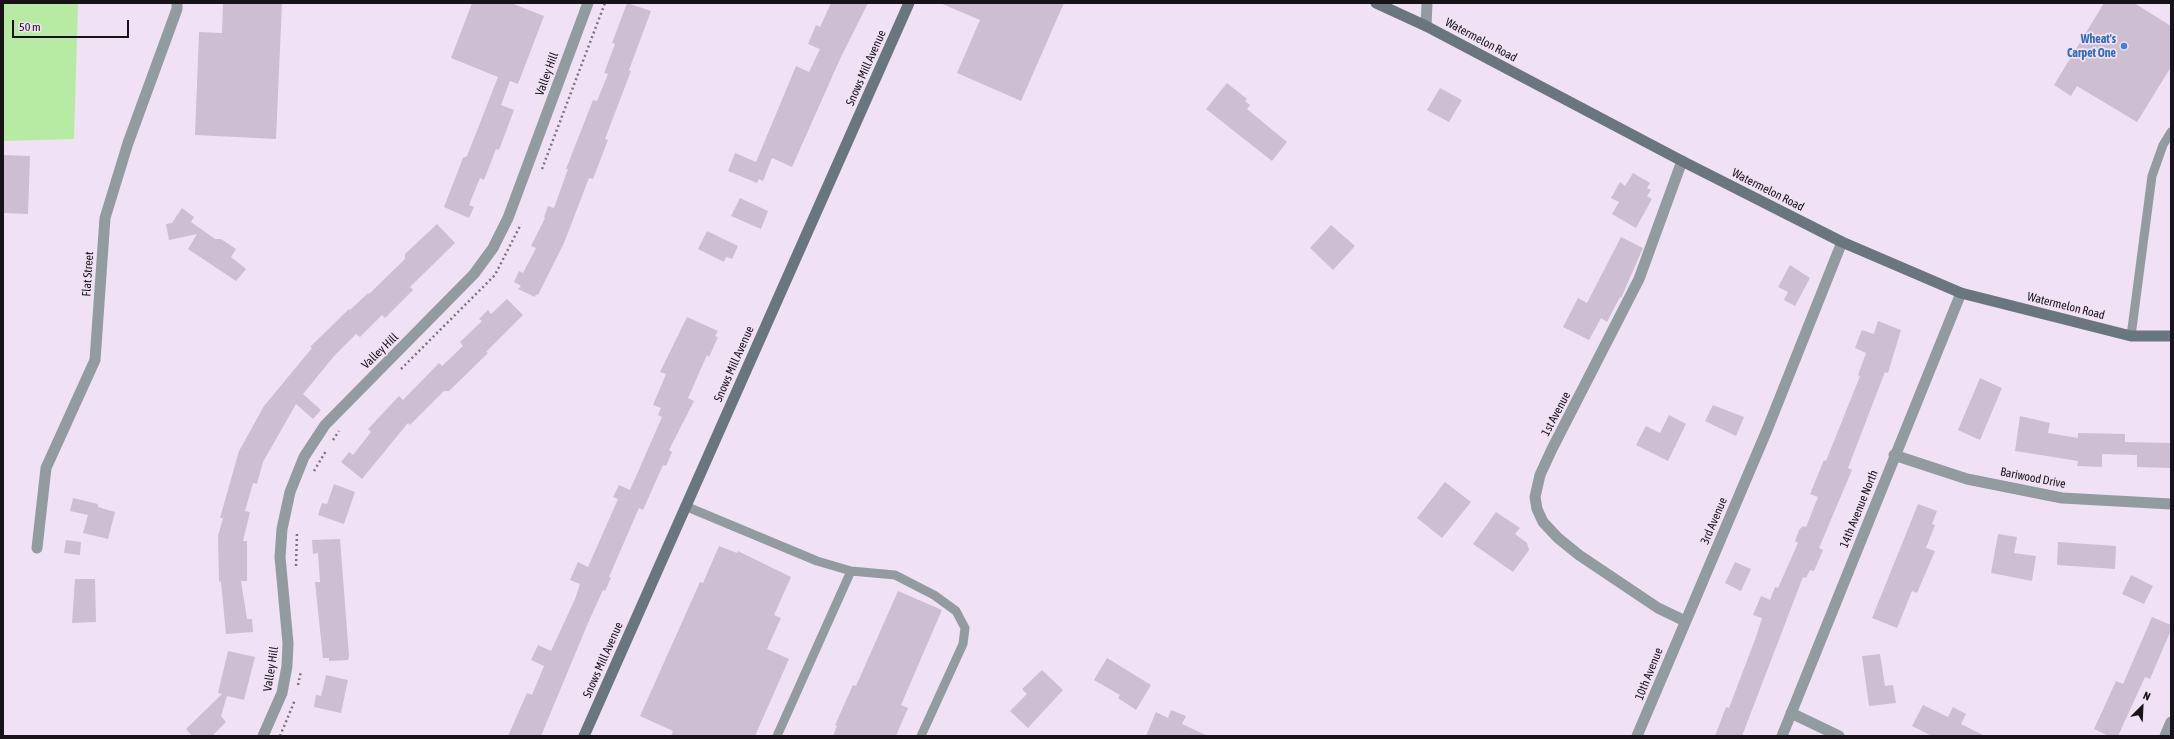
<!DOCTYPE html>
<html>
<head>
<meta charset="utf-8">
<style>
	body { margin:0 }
	#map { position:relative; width:2174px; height:739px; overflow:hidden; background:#f0e2f4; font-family:"Asap Condensed",sans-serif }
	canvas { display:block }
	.frame { position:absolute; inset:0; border:4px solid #181319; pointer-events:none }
	.north { position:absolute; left:2122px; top:687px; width:40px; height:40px; -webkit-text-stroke:3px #f0e2f4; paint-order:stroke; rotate:24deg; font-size:11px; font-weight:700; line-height:16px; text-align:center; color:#181319 }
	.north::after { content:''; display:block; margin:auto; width:14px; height:18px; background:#181319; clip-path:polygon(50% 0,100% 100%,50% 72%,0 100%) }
	.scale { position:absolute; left:12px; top:20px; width:117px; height:18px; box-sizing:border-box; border:2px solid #181319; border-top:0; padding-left:5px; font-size:12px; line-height:14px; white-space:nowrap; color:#181319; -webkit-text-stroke:3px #f0e2f4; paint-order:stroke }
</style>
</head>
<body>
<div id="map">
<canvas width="2174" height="739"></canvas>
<div class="frame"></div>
<div class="north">N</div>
<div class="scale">50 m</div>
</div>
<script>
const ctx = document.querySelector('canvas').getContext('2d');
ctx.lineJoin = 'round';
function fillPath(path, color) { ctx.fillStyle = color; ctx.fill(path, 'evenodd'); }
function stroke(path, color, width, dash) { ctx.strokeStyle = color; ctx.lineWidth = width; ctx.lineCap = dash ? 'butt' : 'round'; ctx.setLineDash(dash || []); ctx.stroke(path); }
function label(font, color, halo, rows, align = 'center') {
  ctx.font = font + ' "Asap Condensed",sans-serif'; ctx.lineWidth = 3.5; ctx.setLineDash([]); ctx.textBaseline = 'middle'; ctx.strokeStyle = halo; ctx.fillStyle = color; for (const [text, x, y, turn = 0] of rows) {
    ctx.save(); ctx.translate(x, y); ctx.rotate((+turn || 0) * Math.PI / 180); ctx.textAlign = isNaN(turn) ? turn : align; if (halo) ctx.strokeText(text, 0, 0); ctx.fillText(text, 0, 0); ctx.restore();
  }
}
const green = new Path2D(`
	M3 3H78L74 139 3 141Z`);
const building = new Path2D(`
	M223 3H282L276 139 195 135 199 32 222 33Z
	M472 3H511L544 16 518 84 510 81 501 105 514 110 499 150 496 149 484 180 480 178 469 205 474 207 469 218 444 207 463 158 467 156 498 77 451 58Z
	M627 3 651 11 629 70 631 71 605 139 608 140 593 179 589 178 564 243 538 295 536 294 535 297 518 289 521 286 514 282 519 271 523 273 536 248 531 246 545 218 544 217 548 206 554 208 568 169H566L593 100 597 101 608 74 604 73 615 44 612 43Z
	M831 3H868L840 59 792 167 772 158 763 181 759 179 757 183 728 171 735 153 756 162 796 66 809 72 820 49 808 44 816 25 820 27Z
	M940 3H1064L1021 101 957 73 980 20Z
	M2104 3H2134L2171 26V67L2137 122 2077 86 2071 96 2054 85Z
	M1227 83 1247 99 1245 101 1250 105 1247 109 1287 142 1272 161 1206 109Z
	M1440 88 1462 100 1449 122 1427 110Z
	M3 155 30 156 28 214 3 213Z
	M1633 173 1650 183 1647 188 1651 190 1647 196 1652 199 1636 228 1612 214 1619 202 1611 198 1620 182 1625 186Z
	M740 198 768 211 761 229 731 216Z
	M182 208 194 217 191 222 215 239H221L236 249 231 257 246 269 236 281 188 249 197 234 169 240 166 224 172 223Z
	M437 224 455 243 410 287 413 290 385 318 382 315 360 337 356 334 335 355 303 394 321 410 313 419 296 404 263 462 257 484 253 483 245 511 250 512 243 541H247V581H241L247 619H252L253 632 226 634 221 582 219 581 218 536 223 518H220L239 451 264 406 312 348 310 347 349 309 350 310 368 293 369 294 405 259V254Z
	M1331 225 1355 246 1333 270 1310 248Z
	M707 231 738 246 732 259 726 257 724 262 698 249Z
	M1621 237 1643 248 1621 298 1620 297 1607 322 1601 318 1589 340 1563 327 1578 298 1587 303Z
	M1790 265 1810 278 1795 306 1784 300 1788 292 1778 287Z
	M507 299 523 315 486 352 488 353 449 391H444L410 425 408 423 362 479 341 462 349 452 353 455 371 432 368 429 399 396 403 400 439 363 442 366 463 346 460 342 482 321 479 319 488 310 491 314Z
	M687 317 718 331 715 336 718 337 709 357 707 355 688 398 694 401 669 450 672 452 666 466 663 465 643 510 639 508 609 577 611 578 605 591 603 590 588 623 541 736H508L527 693 532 695 544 666 531 660 538 645 551 651 575 599 580 584 570 580 578 562 588 567 618 499 613 497 619 485 630 490 662 417 658 415 661 408 653 405 666 374 660 372Z
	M1878 321 1901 330 1888 373 1885 372 1848 468 1852 470 1819 548 1823 550 1814 571 1810 570 1806 578 1803 577 1742 736H1715L1726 707 1729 708 1756 637 1762 618 1753 615 1761 596 1770 600 1775 587 1778 588 1798 543 1795 541 1799 530 1803 526 1806 527 1818 497 1810 494 1824 460 1826 461 1860 376 1858 375 1866 353 1855 348 1862 330 1874 334Z
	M1980 378 2002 388 1980 440 1958 430Z
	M1713 405 1744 417 1736 436 1705 421Z
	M1669 415 1686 424 1668 461 1636 445 1646 426 1660 433Z
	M2020 416 2050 423 2048 433 2078 438V433L2125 434V442L2171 443V468L2137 467V455L2102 454V467L2077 466 2078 461 2015 451Z
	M1445 482 1471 502 1442 538 1417 518Z
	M334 484 355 492 344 524 318 515 322 503 327 504Z
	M73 498 98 504V507L115 512 108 539 83 533 88 515 70 511Z
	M1918 504 1937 511 1932 524 1935 525 1926 548 1935 551 1917 593 1912 591 1897 628 1872 618Z
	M1496 512 1520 528 1515 534 1527 543 1529 550 1513 572 1473 544Z
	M1998 534 2017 537 2014 553 2036 556 2032 581 1991 573Z
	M340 539 349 656 348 660 329 661V658H323L315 582H320L318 553 313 554 312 540Z
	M66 540 81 542 80 555 64 553Z
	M2058 542 2116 546 2115 569 2057 565Z
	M719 546 737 553 738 551 791 577 774 615 781 618 767 649 789 659 755 736H671L673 731 640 716 700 582 703 583Z
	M1735 562 1751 569 1741 591 1725 583Z
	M2131 575 2153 586 2144 604 2122 594Z
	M75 579H95L96 622 72 623Z
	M898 591 942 610 901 705 908 708 896 736H833L837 726 835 725 853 685 856 686Z
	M2152 617 2171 625V630L2150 679 2145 677 2118 736H2109L2094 729 2116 681 2123 684Z
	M228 651 255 657 244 700 227 696 221 716 226 722 212 736H192L186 729 222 694 218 693Z
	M1880 654 1885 686 1893 685 1896 703 1869 706 1862 656Z
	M1107 658 1151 685 1136 710 1118 698 1120 695 1094 680Z
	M1042 670 1063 690 1028 728 1010 711 1027 694 1022 689Z
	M326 675 348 680 341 713 314 707 316 695 321 696Z
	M1923 705 1948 717 1953 707 1966 714 1961 724 1985 736H1932L1912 726Z
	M1171 710 1186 716 1182 724 1208 736H1146L1156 712 1168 718Z`);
const path = new Path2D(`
	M542 169 605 3
	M401 369 495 275 521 224
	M333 440 339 431
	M314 471 326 451
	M296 566 297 533
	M298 685 301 671
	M280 736 295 700`);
const service = new Path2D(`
	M2131 336 2152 176 2163 145 2171 132
	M685 506 817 561 851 571 895 575 934 595 956 611 965 628 963 644 921 736
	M777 736 851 571`);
const minor = new Path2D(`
	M1426 26 1427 3
	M1682 161 1639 279 1552 449 1540 475 1535 497 1537 509 1543 522 1558 538 1579 555 1658 608 1685 621
	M1894 455 1967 479 2062 498 2171 504
	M37 548 46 468 95 360 105 218 128 143 177 9V3
	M1791 713 1839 736
	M263 736 282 693 287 666 288 643 280 557 282 529 290 492 304 457 325 425 474 274 493 248 508 218 588 3
	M1637 736 1767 430 1842 242
	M1782 736 1961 293
	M2165 736 2171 722`);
const secondary = new Path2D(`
	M1376 3 1426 26 1682 161 1842 242 1961 293 2131 336H2171
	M584 736 909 3`);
const markers = [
	[2124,46,4,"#3f7fe0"]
];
const shopNames = [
	["Wheat's",2116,39],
	["Carpet One",2116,53]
];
const streetNames = [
	["Watermelon Road",1481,40,28],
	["Snows Mill Avenue",866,68,-66],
	["Valley Hill",547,74,-70],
	["Watermelon Road",1768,190,27],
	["Flat Street",88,274,-86],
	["Watermelon Road",2066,306,14],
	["Valley Hill",380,351,-44],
	["Snows Mill Avenue",734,364,-66],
	["1st Avenue",1556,414,-62],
	["Bariwood Drive",2033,478,11],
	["14th Avenue North",1859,509,-68],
	["3rd Avenue",1714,521,-67],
	["Snows Mill Avenue",603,660,-66],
	["Valley Hill",271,669,-81],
	["10th Avenue",1649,674,-68]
];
fillPath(green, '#b7eaa2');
fillPath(building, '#cdbfd1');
stroke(path, '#7c737e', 2.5, [2, 3]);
stroke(service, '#929ba0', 9);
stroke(minor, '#929ba0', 11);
stroke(secondary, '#69767e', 11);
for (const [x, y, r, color] of markers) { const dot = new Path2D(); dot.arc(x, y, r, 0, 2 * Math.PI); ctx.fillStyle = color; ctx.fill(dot); stroke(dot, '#f0e2f4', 1.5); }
label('bold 12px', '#366cbe', '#f0e2f4', shopNames, 'right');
label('12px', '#181319', '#f0e2f4', streetNames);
</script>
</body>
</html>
